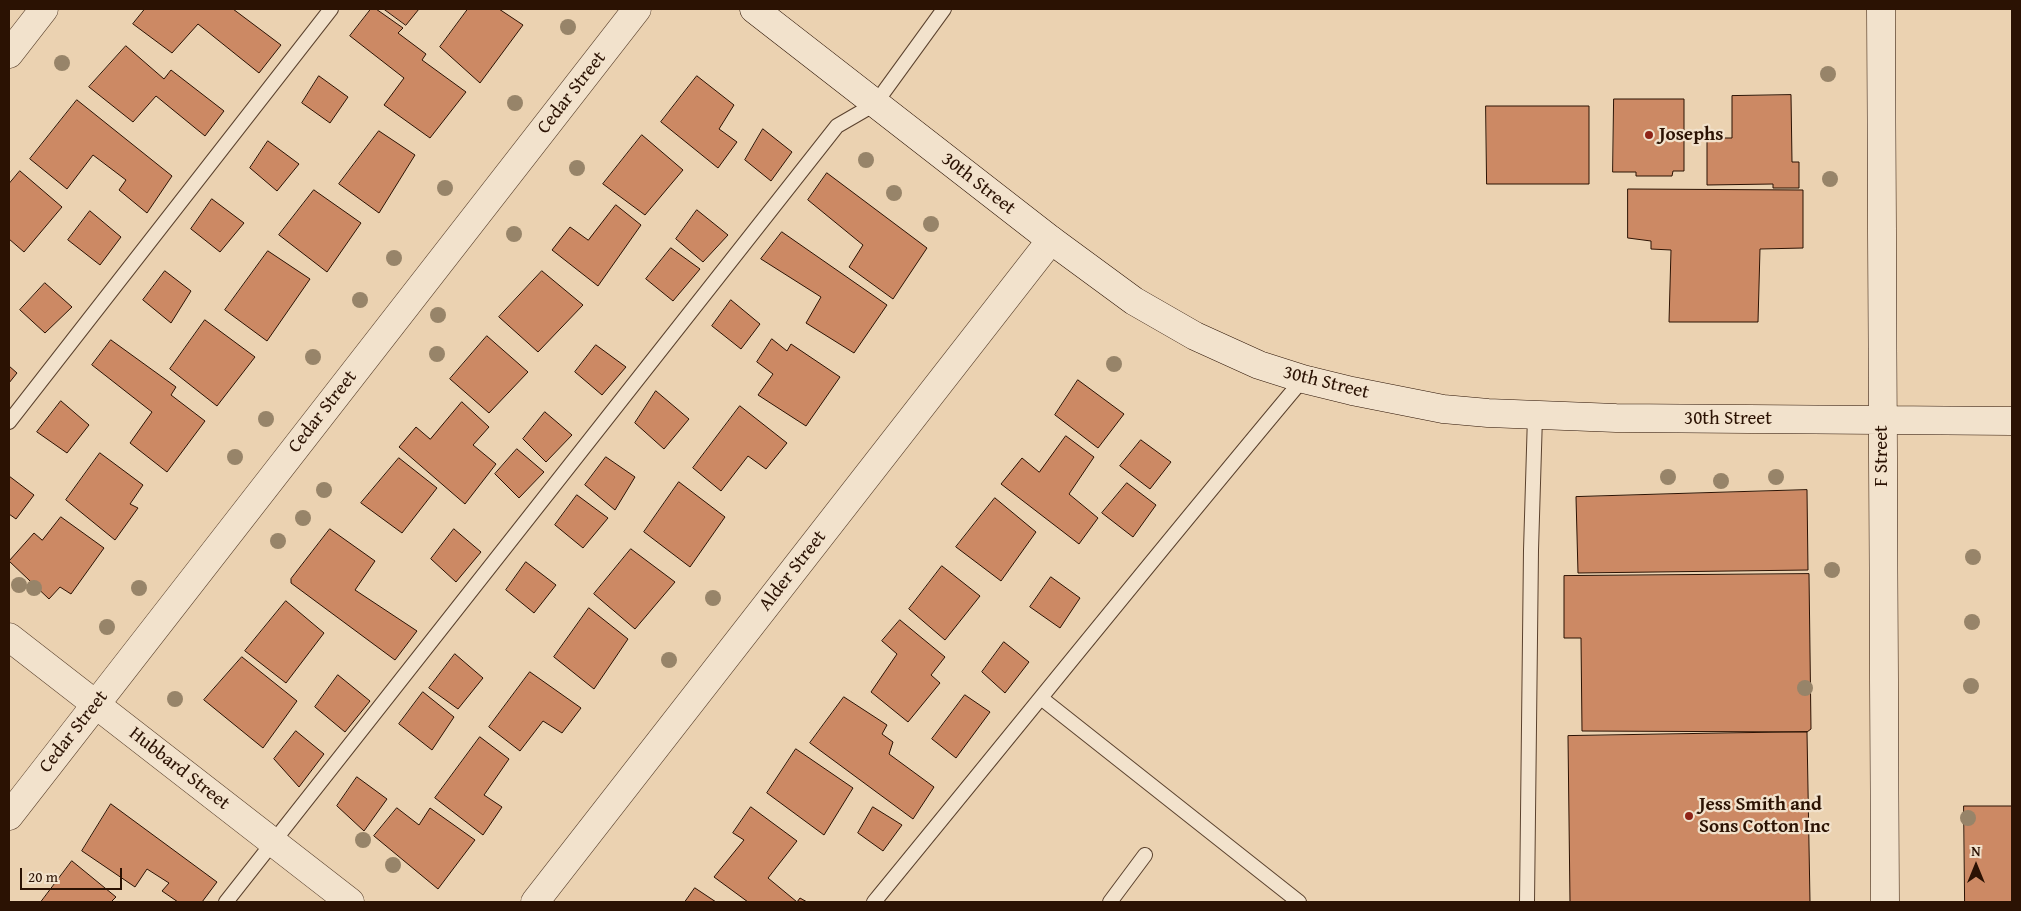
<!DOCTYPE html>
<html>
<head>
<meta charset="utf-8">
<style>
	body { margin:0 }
	#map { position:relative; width:2021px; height:911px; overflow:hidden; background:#ebd2b1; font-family:"Gentium Book Plus",serif }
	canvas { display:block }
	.frame { position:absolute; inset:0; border:10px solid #2b1203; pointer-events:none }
	.north { position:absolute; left:1951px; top:841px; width:50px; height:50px; -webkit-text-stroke:4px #f2e2cc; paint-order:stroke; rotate:0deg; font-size:14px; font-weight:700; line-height:20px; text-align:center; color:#2b1203 }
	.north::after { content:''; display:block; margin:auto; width:18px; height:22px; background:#2b1203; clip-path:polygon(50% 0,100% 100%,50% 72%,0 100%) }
	.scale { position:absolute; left:20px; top:868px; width:102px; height:22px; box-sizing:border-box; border:2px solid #2b1203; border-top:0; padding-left:6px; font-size:15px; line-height:18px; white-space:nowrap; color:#2b1203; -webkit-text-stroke:4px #f2e2cc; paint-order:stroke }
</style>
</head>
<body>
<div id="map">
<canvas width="2021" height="911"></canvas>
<div class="frame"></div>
<div class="north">N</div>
<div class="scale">20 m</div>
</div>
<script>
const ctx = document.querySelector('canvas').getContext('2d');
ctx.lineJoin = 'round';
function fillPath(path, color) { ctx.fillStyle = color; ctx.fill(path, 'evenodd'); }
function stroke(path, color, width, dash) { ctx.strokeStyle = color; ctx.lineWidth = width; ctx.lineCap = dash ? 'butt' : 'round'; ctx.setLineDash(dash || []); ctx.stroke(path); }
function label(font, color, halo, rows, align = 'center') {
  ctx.font = font + ' "Gentium Book Plus",serif'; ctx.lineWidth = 4.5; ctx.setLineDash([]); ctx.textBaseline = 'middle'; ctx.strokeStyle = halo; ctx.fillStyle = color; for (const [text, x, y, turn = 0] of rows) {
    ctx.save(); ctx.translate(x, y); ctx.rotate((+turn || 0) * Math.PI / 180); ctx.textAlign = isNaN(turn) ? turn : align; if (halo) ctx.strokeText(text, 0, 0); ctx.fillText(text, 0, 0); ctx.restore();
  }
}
const building = new Path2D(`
	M145 9H233L281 45 259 73 198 24 172 53 133 24Z
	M371 9H376L403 28 398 33 426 54 422 60 466 92 430 138 384 105 404 78 350 36Z
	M384 9H419L406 25Z
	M468 9H499L523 25 480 83 440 47Z
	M126 46 164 79 171 70 224 111 205 136 156 96 133 122 89 87Z
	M319 76 348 97 330 123 302 103Z
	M697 76 734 105 719 129 737 142 718 168 661 122Z
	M1791 95 1792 162H1799V188H1773V184L1707 185V138H1732V96Z
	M1614 99H1684V171H1673L1672 176H1636V172H1613Z
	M77 100 172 176 147 213 119 190 126 180 93 155 67 189 30 159Z
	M1486 106H1589V184H1487Z
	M763 129 792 152 771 181 745 160Z
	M379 131 415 155 379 213 339 184Z
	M642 135 683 170 645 215 603 184Z
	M268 141 299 164 277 191 250 168Z
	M20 171 62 207 24 252 9 239V184Z
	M827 173 927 248 893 299 849 267 863 245 808 200Z
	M1628 189 1803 190V248L1760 249 1758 322H1669L1671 250 1651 249V241L1628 238Z
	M314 190 361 223 327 272 279 235Z
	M212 199 244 223 220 252 191 229Z
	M616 205 641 225 598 286 552 250 570 227 588 240Z
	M697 210 728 235 703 262 676 239Z
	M90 211 121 237 100 265 68 240Z
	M782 232 887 305 854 353 806 323 821 297 761 259Z
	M671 248 700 269 673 301 646 279Z
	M268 251 310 279 267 341 225 310Z
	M165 271 191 291 171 323 143 300Z
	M542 271 583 305 538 352 499 317Z
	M45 283 72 307 45 333 20 310Z
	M731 300 760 324 741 349 712 326Z
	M205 320 255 357 217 406 170 369Z
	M487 336 528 372 489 413 450 379Z
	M772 339 787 351 791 344 840 377 806 426 758 395 773 374 757 362Z
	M111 340 176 387 171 395 205 421 167 472 130 443 152 412 92 365Z
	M596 345 626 367 602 395 575 372Z
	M9 366 17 373 9 383Z
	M1078 380 1124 414 1098 448 1055 415Z
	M656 391 689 419 664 449 635 423Z
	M61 401 89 425 67 453 37 432Z
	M462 402 489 427 473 445 496 464 465 504 399 447 416 427 430 439Z
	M740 406 787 443 766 469 748 456 721 491 693 468Z
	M545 412 572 435 546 462 523 439Z
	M1066 436 1094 457 1069 494 1098 518 1079 544 1001 484 1022 458 1039 472Z
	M1141 440 1171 462 1150 489 1120 466Z
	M517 449 544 472 519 498 495 474Z
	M100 453 143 485 130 504 138 508 115 540 66 500Z
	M606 457 635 477 615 510 585 485Z
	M399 458 437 488 402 533 361 503Z
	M9 476 34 495 16 519 9 514Z
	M679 482 725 517 690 567 644 532Z
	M1127 483 1156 505 1133 537 1102 513Z
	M1807 490 1808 570 1578 573 1576 497Z
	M577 495 608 518 583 548 555 525Z
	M995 498 1036 532 1001 581 956 547Z
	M61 517 104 548 71 594 60 587 49 599 9 561 34 533 42 540Z
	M330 529 375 561 355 590 417 631 395 660 291 583V579Z
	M454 529 481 552 456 582 431 559Z
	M631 549 675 582 635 629 594 594Z
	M526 562 556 585 534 613 506 590Z
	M942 566 980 596 945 640 909 609Z
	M1809 574 1811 729 1807 732 1582 731 1581 638H1564V576Z
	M1051 577 1080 598 1060 628 1030 607Z
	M286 601 324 633 286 683 245 651Z
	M589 608 628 639 594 689 554 657Z
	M900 620 945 657 931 675 940 683 908 722 871 692 897 654 882 641Z
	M1004 642 1029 662 1005 693 982 672Z
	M455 654 483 678 458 709 429 688Z
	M242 657 297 701 263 748 204 700Z
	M530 672 581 708 562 733 543 721 520 751 489 727Z
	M338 675 370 701 345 732 315 707Z
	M423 692 454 717 432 750 399 724Z
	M965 695 990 712 956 758 932 739Z
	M844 697 887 725 882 734 893 742 889 754 934 787 913 819 810 743Z
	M296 731 324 754 299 787 274 759Z
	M1807 732 1810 902H1570L1568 736Z
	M480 737 509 759 484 795 502 807 483 835 435 798Z
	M796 749 853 788 824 835 767 793Z
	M357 777 387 799 364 831 337 806Z
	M111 804 217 882 202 902H178L162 891 169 883 147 869 135 887 82 851Z
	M1964 806H2012V902H1965Z
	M751 807 797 841 768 878 797 902 800 898 807 902H748L714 877 744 840 733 833Z
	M873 807 902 825 883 851 858 833Z
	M397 808 419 825 430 808 475 840 438 889 374 836Z
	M72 861 116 897 111 902H41Z
	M695 888 716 902H685Z`);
const lane = new Path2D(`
	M9 422 331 9
	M1041 698 1299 902
	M226 902 837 126 875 104 944 9
	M874 902C1017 728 1158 552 1303 379
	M1110 902 1145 855
	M1527 902 1531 550 1535 416`);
const street = new Path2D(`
	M9 54 44 9
	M9 637 350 902
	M9 816 637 9
	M535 902 1051 240`);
const secondary = new Path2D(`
	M754 9 1051 240 1134 301 1195 336 1259 365 1303 379 1352 391 1443 409 1488 413 1616 418 2012 421
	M1881 9 1885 902`);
const trees = [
	[568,27],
	[62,63],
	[1828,74],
	[515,103],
	[866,160],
	[577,168],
	[1830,179],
	[445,188],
	[894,193],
	[931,224],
	[514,234],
	[394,258],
	[360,300],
	[438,315],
	[437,354],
	[313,357],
	[1114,364],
	[266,419],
	[235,457],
	[1668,477],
	[1776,477],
	[1721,481],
	[324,490],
	[303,518],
	[278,541],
	[1973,557],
	[1832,570],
	[19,585],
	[34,588],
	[139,588],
	[713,598],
	[1972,622],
	[107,627],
	[669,660],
	[1971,686],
	[1805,688],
	[175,699],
	[1968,818],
	[363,840],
	[393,865]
];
const markers = [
	[1649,135,5,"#8f2418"],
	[1689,816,5,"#8f2418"]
];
const streetNames = [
	["Cedar Street",572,93,-52],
	["30th Street",978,184,38],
	["30th Street",1326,383,14],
	["Cedar Street",323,412,-52],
	["30th Street",1728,419],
	["F Street",1882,456,-90],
	["Alder Street",793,571,-52],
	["Cedar Street",74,732,-52],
	["Hubbard Street",179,769,38]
];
const poiNames = [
	["Josephs",1659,135],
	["Jess Smith and",1699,805],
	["Sons Cotton Inc",1699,827]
];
fillPath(building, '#cc8964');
stroke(building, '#2b1203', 1);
stroke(lane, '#5b422e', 16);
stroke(street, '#5b422e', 29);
stroke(secondary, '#2b1203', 29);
stroke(lane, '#f2e2cc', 14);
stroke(street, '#f2e2cc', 28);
stroke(secondary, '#f2e2cc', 28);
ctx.fillStyle = '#978469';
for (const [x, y] of trees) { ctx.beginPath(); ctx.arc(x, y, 8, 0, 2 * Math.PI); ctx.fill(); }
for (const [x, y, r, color] of markers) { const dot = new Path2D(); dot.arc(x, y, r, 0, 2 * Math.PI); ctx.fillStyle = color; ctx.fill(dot); stroke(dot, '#f2e2cc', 2); }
label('19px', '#2b1203', '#f2e2cc', streetNames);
label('bold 19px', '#2b1203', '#f2e2cc', poiNames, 'left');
</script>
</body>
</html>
